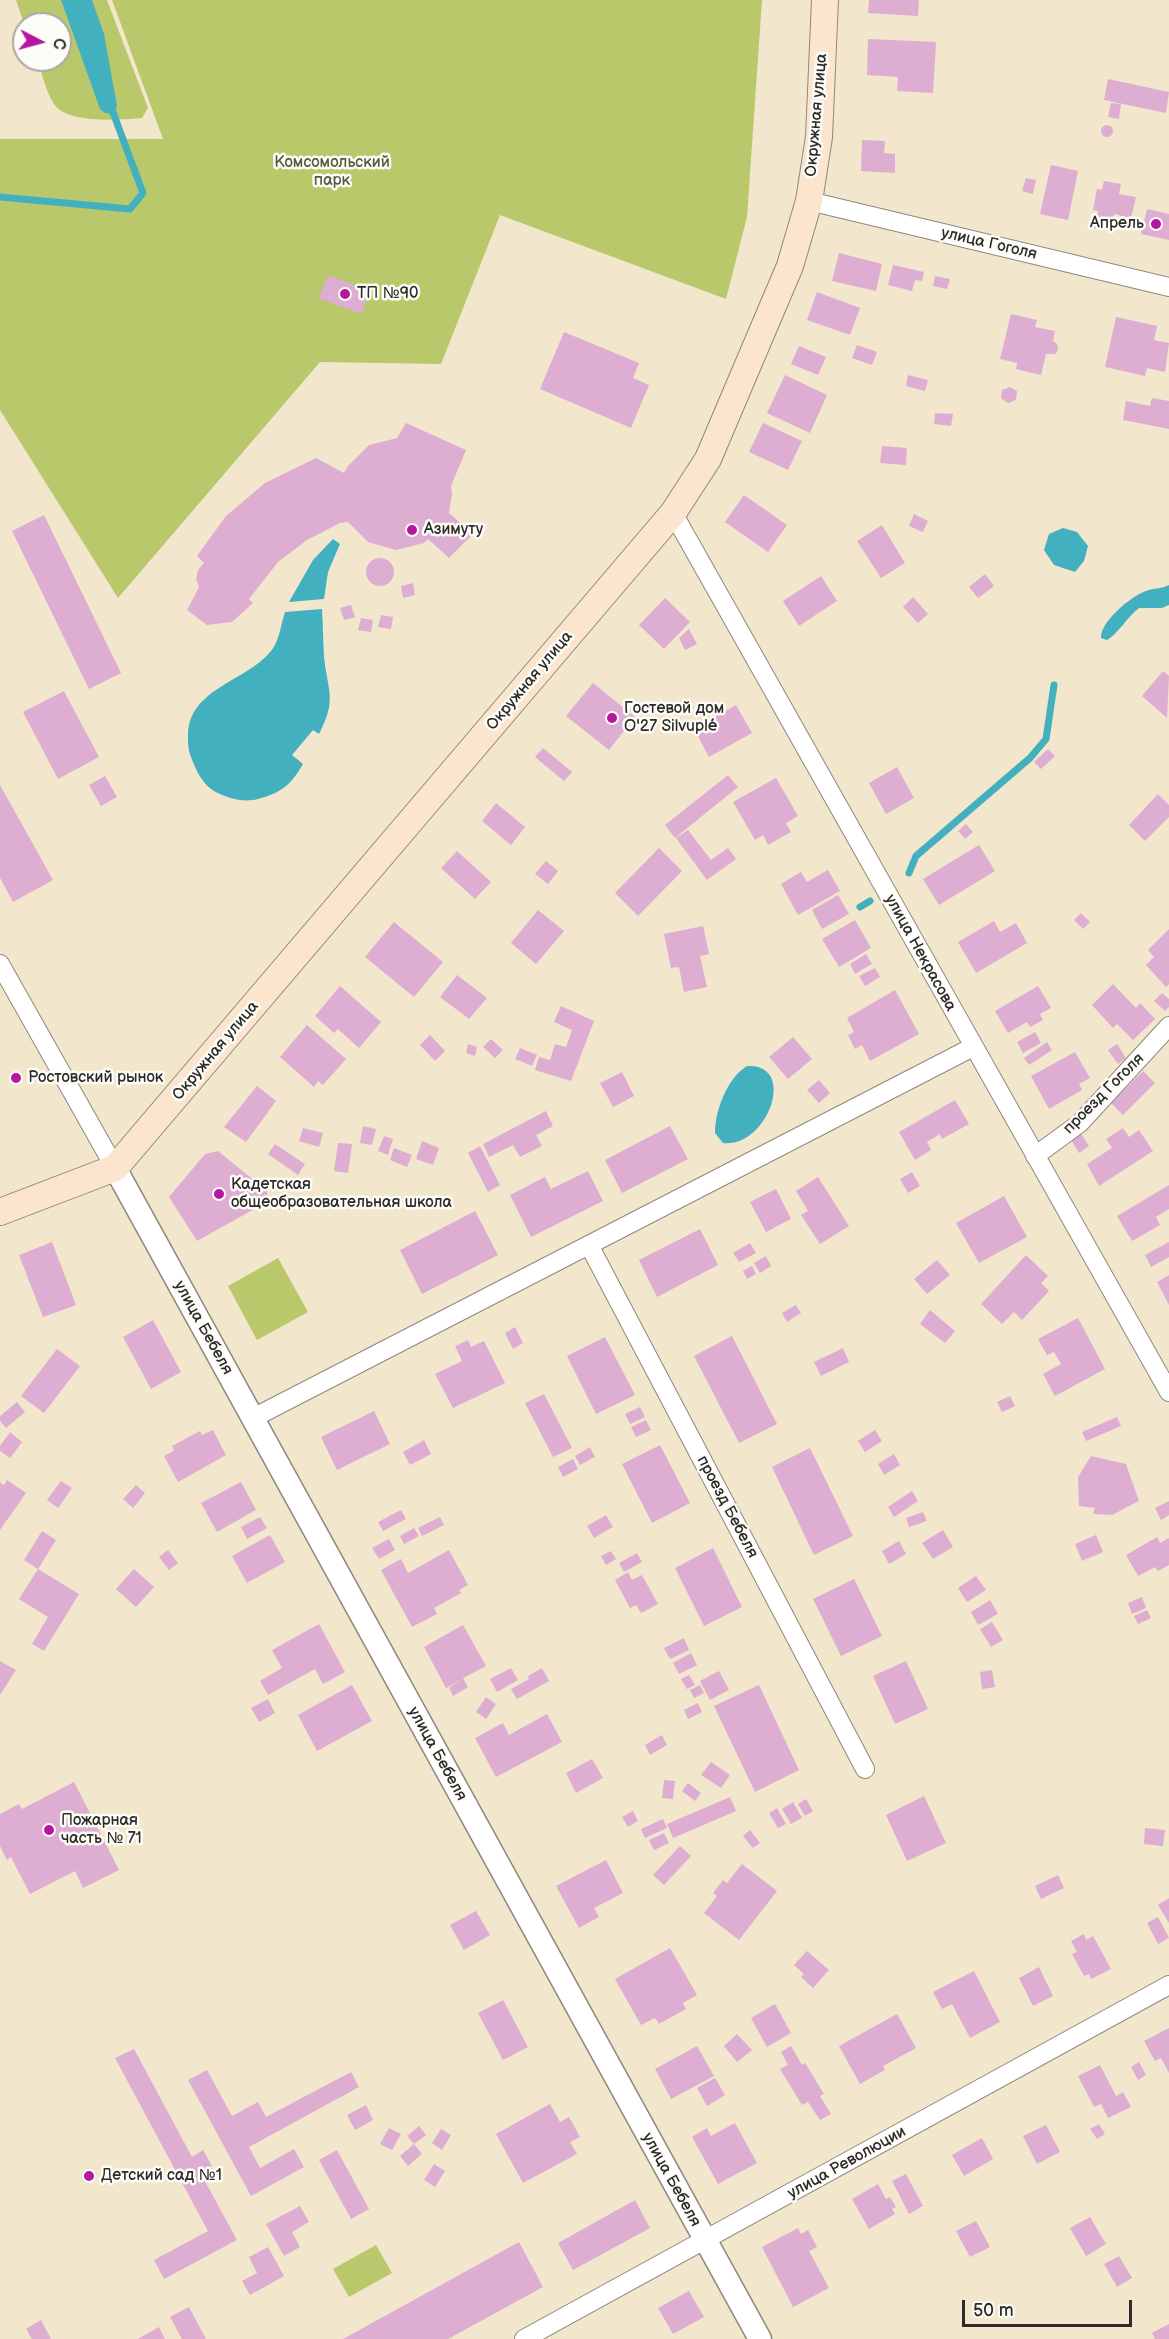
<!DOCTYPE html>
<html>
<head>
<meta charset="utf-8">
<style>
	body { margin:0 }
	#map { position:relative; width:1169px; height:2339px; overflow:hidden; background:#f2e6cc; font-family:"Balsamiq Sans",sans-serif }
	canvas { display:block }
	.north { position:absolute; left:12px; top:12px; width:60px; height:60px; box-sizing:border-box; background:#fdfcf7; border:2px solid #a9a8a5; border-radius:50%; rotate:96deg; font-size:16px; font-weight:700; line-height:24px; text-align:center; color:#2b2b2b }
	.north::after { content:''; display:block; margin:auto; width:21px; height:27px; background:#b5179e; clip-path:polygon(50% 0,100% 100%,50% 72%,0 100%) }
	.scale { position:absolute; left:962px; top:2300px; width:170px; height:27px; box-sizing:border-box; border:3px solid #2b2b2b; border-top:0; padding-left:8px; font-size:18px; line-height:21px; white-space:nowrap; color:#2b2b2b; -webkit-text-stroke:4px #fdfcf7; paint-order:stroke }
</style>
</head>
<body>
<div id="map">
<canvas width="1169" height="2339"></canvas>
<div class="north">С</div>
<div class="scale">50 m</div>
</div>
<script>
const ctx = document.querySelector('canvas').getContext('2d');
ctx.lineJoin = 'round';
function fillPath(path, color) { ctx.fillStyle = color; ctx.fill(path, 'evenodd'); }
function stroke(path, color, width, dash) { ctx.strokeStyle = color; ctx.lineWidth = width; ctx.lineCap = dash ? 'butt' : 'round'; ctx.setLineDash(dash || []); ctx.stroke(path); }
function label(font, color, halo, rows, align = 'center') {
  ctx.font = font + ' "Balsamiq Sans",sans-serif'; ctx.lineWidth = 5; ctx.setLineDash([]); ctx.textBaseline = 'middle'; ctx.strokeStyle = halo; ctx.fillStyle = color; for (const [text, x, y, turn = 0] of rows) {
    ctx.save(); ctx.translate(x, y); ctx.rotate((+turn || 0) * Math.PI / 180); ctx.textAlign = isNaN(turn) ? turn : align; if (halo) ctx.strokeText(text, 0, 0); ctx.fillText(text, 0, 0); ctx.restore();
  }
}
const green = new Path2D(`
	M16 0H107L148 108 142 118C120 120 67 124 54 104 46 92 42 74 38 60H60V24H24Z
	M112 0H762L747 217 726 299 500 215 441 364 320 362 118 598 0 410V139H163Z
	M278 1258 308 1312 257 1340 228 1286Z
	M376 2245 392 2273 349 2297 333 2269Z`);
const water = new Path2D(`
	M61 0H92L104 34 117 106 113 114 105 113 100 109Z
	M1063 528 1077 532 1088 546 1084 561 1075 572 1054 565 1044 550 1049 534Z
	M333 539 340 544 328 572 324 599 289 602 313 560Z
	M1169 585V605L1162 608H1139C1128 616 1117 635 1107 640L1101 638C1100 622 1131 596 1146 591 1154 588 1161 589 1169 585Z
	M322 609C323 625 323 641 324 657 328 693 337 699 319 734L313 730 292 755 303 764C291 785 281 793 258 799 243 803 227 798 214 791 202 784 196 770 191 757 188 750 188 743 188 735 189 688 246 682 271 651 279 642 281 624 285 612Z
	M747 1066C798 1063 768 1148 723 1143L715 1133C715 1111 727 1078 747 1066Z`);
const stream = new Path2D(`
	M0 197 130 209 143 193 111 107
	M909 873 916 856 1030 758 1046 739 1054 685
	M860 907 870 901`);
const building = new Path2D(`
	M869 0H919L918 16 868 13Z
	M868 39 936 42 933 93 897 91 898 77 867 75Z
	M1108 79 1169 92 1166 113 1104 100Z
	M1111 103 1121 104 1119 119 1108 117Z
	M1101 131a6 6 0 1 1 12 0a6 6 0 1 1-12 0Z
	M862 140 885 141 884 153 895 154V173L861 171Z
	M1051 165 1078 171 1068 220 1040 214Z
	M1026 178 1036 180 1033 194 1022 191Z
	M1104 181 1121 184 1119 194 1136 197 1131 218 1114 214 1111 231 1094 228 1098 211 1093 210 1097 189 1102 190Z
	M1147 209 1169 214V240L1141 234Z
	M839 253 882 264 876 291 832 281Z
	M893 265 924 272 922 281 915 280 912 291 888 285Z
	M328 275 370 291 361 314 319 298Z
	M935 276 950 279 947 289 933 286Z
	M817 292 860 308 850 335 807 320Z
	M1011 314 1037 320 1035 327 1055 331 1053 341 1057 344 1058 350 1055 354H1046L1041 375 1016 369 1017 363 1000 359Z
	M1116 317 1157 326 1154 340 1169 343 1165 372 1147 368 1145 376 1105 367Z
	M564 332 639 363 633 378 649 385 631 428 540 389Z
	M857 345 877 352 872 365 852 358Z
	M799 346 826 357 818 375 791 364Z
	M785 375 827 395 810 433 767 413Z
	M908 375 928 380 925 391 906 386Z
	M1010 387 1017 391 1016 400 1008 403 1001 398 1002 390Z
	M1152 398 1169 401V429L1123 420 1126 401 1150 406Z
	M935 413 953 414 951 426 934 424Z
	M406 423 466 450 451 486 452 494 449 513 473 534 449 558 428 539 424 543 396 550 368 542 348 522 340 523 307 540 278 562 249 599 253 603 232 622 207 625 187 610 199 587 196 579 198 570 204 563 197 556 226 516 265 483 316 458 344 473 348 466 369 445 397 438Z
	M763 423 802 441 788 470 749 452Z
	M882 446 907 448 906 465 880 463Z
	M744 495 787 525 768 552 725 522Z
	M914 514 928 521 923 532 909 526Z
	M44 515 121 673 89 689 12 531Z
	M882 525 905 563 881 578 857 541Z
	M366 572a14 14 0 1 1 28 0a14 14 0 1 1-28 0Z
	M985 574 994 586 978 598 969 587Z
	M821 576 837 601 799 626 783 601Z
	M413 583 415 595 403 598 401 586Z
	M913 597 928 614 918 623 903 607Z
	M665 598 690 622 664 649 639 625Z
	M351 605 355 617 344 620 340 608Z
	M381 615 393 617 391 629 378 627Z
	M361 618 373 620 371 632 358 630Z
	M689 629 697 644 685 650 679 638Z
	M1163 671 1169 676 1167 718 1142 696Z
	M593 683 635 717 609 750 566 716Z
	M64 691 99 757 58 779 23 712Z
	M736 705 752 733 709 757 694 729Z
	M543 748 572 772 564 781 535 757Z
	M1048 749 1055 756 1041 769 1034 762Z
	M897 767 914 798 886 814 869 783Z
	M728 775 738 787 675 838 665 825Z
	M105 776 117 797 101 806 89 785Z
	M776 778 798 816 786 823 791 832 768 845 763 835 755 840 733 802Z
	M0 785 53 880 13 902 0 878Z
	M1158 794 1169 805V817L1145 841 1129 825Z
	M496 803 525 827 511 845 482 821Z
	M966 824 973 832 965 839 958 831Z
	M688 830 711 860 728 848 736 859 707 880 676 838Z
	M979 845 995 871 939 905 923 879Z
	M659 848 682 871 638 916 615 893Z
	M457 851 491 882 475 899 441 868Z
	M546 861 558 871 548 884 535 874Z
	M828 870 840 891 798 915 781 884 801 872 807 882Z
	M838 895 849 914 822 929 812 910Z
	M538 910 564 931 536 964 511 943Z
	M1081 913 1090 922 1083 929 1074 920Z
	M855 920 871 948 839 967 822 939Z
	M994 921 1000 932 1016 923 1027 943 976 973 958 942Z
	M394 922 443 962 414 997 365 957Z
	M703 926 709 954 700 956 707 987 684 992 679 967 671 968 664 934Z
	M1169 929V984L1166 987 1146 965 1154 957 1148 950Z
	M866 954 872 964 855 974 850 964Z
	M875 968 880 977 865 986 859 976Z
	M457 975 487 998 469 1019 440 997Z
	M1113 984 1136 1008 1140 1003 1155 1019 1133 1040 1117 1024 1113 1028 1092 1005Z
	M340 986 381 1022 359 1048 338 1029 334 1033 315 1016Z
	M1038 986 1051 1008 1040 1014 1043 1020 1030 1027 1027 1022 1008 1033 995 1011Z
	M895 990 919 1034 870 1061 862 1045 855 1049 848 1035 854 1032 847 1018Z
	M1162 993 1169 999V1007L1165 1011 1154 1001Z
	M561 1006 594 1021 571 1081 535 1070 539 1057 550 1060 555 1044 566 1047 572 1030 554 1022Z
	M307 1025 346 1059 323 1085 318 1081 314 1087 280 1057Z
	M1035 1032 1041 1043 1023 1053 1017 1042Z
	M430 1035 445 1051 435 1061 420 1045Z
	M793 1037 812 1059 788 1079 769 1057Z
	M491 1039 503 1050 495 1058 483 1047Z
	M1047 1042 1052 1050 1029 1065 1024 1058Z
	M468 1044 477 1047 475 1056 466 1053Z
	M1117 1044 1126 1058 1118 1064 1108 1050Z
	M520 1048 537 1055 532 1066 515 1059Z
	M1075 1052 1090 1078 1079 1084 1082 1090 1049 1109 1031 1076Z
	M1143 1071 1155 1083 1123 1115 1111 1103Z
	M622 1072 634 1096 613 1107 600 1083Z
	M819 1080 830 1093 819 1103 807 1090Z
	M257 1086 276 1101 246 1142 224 1127Z
	M955 1100 969 1124 942 1139 940 1134 927 1142 931 1150 915 1160 899 1132Z
	M546 1111 553 1126 536 1135 542 1146 520 1157 513 1145 489 1157 483 1144Z
	M363 1126 376 1129 372 1145 360 1143Z
	M670 1126 688 1159 622 1193 605 1160Z
	M303 1128 323 1133 319 1147 299 1141Z
	M1123 1128 1129 1137 1139 1130 1153 1151 1099 1186 1087 1164 1112 1148 1106 1139Z
	M1080 1132 1089 1146 1079 1153 1070 1138Z
	M384 1136 393 1139 388 1155 378 1151Z
	M422 1141 439 1148 433 1165 416 1159Z
	M338 1143 352 1144 348 1173 334 1171Z
	M275 1144 305 1164 298 1175 268 1154Z
	M480 1146 500 1185 488 1192 468 1153Z
	M394 1148 412 1155 407 1167 390 1160Z
	M218 1151 267 1191V1202L197 1241 169 1197 205 1154Z
	M588 1171 603 1201 531 1237 510 1195 545 1177 551 1189Z
	M912 1172 920 1186 908 1193 900 1179Z
	M818 1177 849 1226 820 1244 801 1215 808 1211 796 1191Z
	M1169 1185V1209L1156 1217 1160 1225 1132 1241 1117 1216Z
	M776 1189 791 1219 766 1232 750 1202Z
	M1004 1196 1027 1237 979 1263 956 1223Z
	M475 1211 498 1255 422 1294 400 1250Z
	M700 1229 718 1265 657 1297 639 1260Z
	M52 1242 76 1305 43 1317 19 1255Z
	M1169 1242V1257L1151 1267 1145 1255Z
	M750 1243 756 1253 739 1262 733 1253Z
	M1026 1255 1048 1276 1041 1283 1049 1291 1022 1320 1014 1312 1002 1324 981 1304Z
	M766 1256 771 1266 760 1273 754 1263Z
	M937 1260 950 1275 927 1294 914 1279Z
	M752 1266 756 1274 747 1279 743 1271Z
	M1169 1275V1305L1157 1282Z
	M796 1305 801 1313 787 1322 782 1313Z
	M930 1310 955 1331 945 1343 920 1324Z
	M1078 1318 1105 1369 1055 1396 1043 1374 1061 1364 1054 1352 1047 1355 1038 1339Z
	M153 1320 181 1372 151 1389 123 1337Z
	M515 1327 523 1343 513 1349 505 1333Z
	M732 1336 777 1424 739 1443 694 1356Z
	M605 1337 635 1395 596 1414 567 1356Z
	M468 1340 471 1347 484 1341 505 1383 453 1408 435 1374 462 1361 455 1346Z
	M843 1348 849 1362 821 1376 814 1362Z
	M57 1349 80 1366 44 1413 21 1396Z
	M544 1394 572 1448 553 1457 525 1403Z
	M1010 1396 1015 1406 1002 1412 997 1402Z
	M17 1402 25 1412 6 1428 0 1421V1416Z
	M640 1407 645 1417 630 1424 625 1414Z
	M374 1411 390 1444 337 1470 321 1437Z
	M1117 1417 1121 1426 1086 1441 1082 1432Z
	M646 1420 651 1430 636 1437 631 1427Z
	M213 1430 226 1455 178 1482 164 1456 174 1451 172 1446 200 1431 202 1435Z
	M875 1430 882 1441 865 1452 858 1441Z
	M10 1432 22 1442 10 1458 0 1451V1446Z
	M424 1440 431 1454 410 1465 403 1452Z
	M660 1445 690 1503 652 1523 622 1464Z
	M590 1447 595 1457 580 1465 575 1456Z
	M810 1448 853 1536 814 1555 772 1467Z
	M894 1454 900 1465 884 1475 878 1464Z
	M1091 1456 1126 1464 1139 1501 1112 1515 1093 1514 1095 1508 1079 1506 1078 1477Z
	M573 1459 578 1469 563 1477 558 1467Z
	M7 1480 26 1493 0 1530V1482L4 1485Z
	M61 1481 72 1488 58 1508 47 1500Z
	M241 1482 256 1510 217 1532 201 1503Z
	M136 1485 145 1493 133 1508 123 1499Z
	M912 1491 918 1501 894 1517 888 1507Z
	M1169 1501V1515L1161 1520 1155 1508Z
	M401 1510 406 1519 383 1531 378 1522Z
	M923 1512 927 1521 909 1527 906 1518Z
	M606 1515 613 1527 594 1538 587 1526Z
	M260 1517 267 1528 247 1539 241 1527Z
	M440 1517 444 1525 422 1536 418 1528Z
	M414 1528 419 1536 404 1544 400 1536Z
	M943 1530 953 1547 933 1559 922 1543Z
	M42 1531 56 1540 38 1569 24 1560Z
	M270 1535 285 1562 247 1583 232 1556Z
	M1096 1535 1103 1552 1082 1561 1075 1544Z
	M1157 1537 1160 1543 1169 1538V1565L1158 1571 1155 1567 1138 1576 1126 1555Z
	M389 1539 395 1550 379 1559 372 1548Z
	M899 1541 906 1554 889 1564 882 1551Z
	M713 1548 742 1607 704 1626 675 1568Z
	M168 1550 178 1563 169 1570 159 1557Z
	M449 1550 468 1585 459 1590 461 1593 434 1608 437 1614 412 1627 381 1570 401 1559 408 1573Z
	M611 1551 616 1559 606 1565 601 1556Z
	M637 1553 642 1562 624 1572 619 1563Z
	M38 1569 79 1594 44 1651 32 1644 48 1617 19 1599Z
	M134 1569 154 1587 136 1607 116 1589Z
	M628 1572 632 1580 642 1575 658 1604 641 1613 636 1605 630 1608 615 1580Z
	M976 1576 986 1590 967 1602 958 1588Z
	M854 1579 882 1636 841 1656 813 1599Z
	M1142 1597 1146 1608 1132 1614 1128 1603Z
	M990 1600 998 1614 978 1625 971 1612Z
	M1147 1610 1151 1618 1138 1624 1134 1616Z
	M992 1622 1003 1640 991 1647 980 1629Z
	M319 1624 345 1672 323 1684 315 1669 268 1695 260 1681 282 1668 272 1650Z
	M463 1625 486 1666 463 1678 468 1687 453 1696 449 1688 461 1680 446 1688 424 1647Z
	M684 1638 689 1650 670 1659 664 1648Z
	M691 1653 697 1665 679 1674 673 1663Z
	M0 1661 16 1670 0 1695Z
	M906 1661 928 1709 895 1724 873 1676Z
	M511 1668 518 1680 497 1692 490 1679Z
	M542 1668 549 1681 517 1699 511 1689 529 1679 528 1676Z
	M992 1670 995 1687 982 1689 980 1672Z
	M719 1671 729 1690 710 1700 700 1681Z
	M689 1675 695 1685 687 1689 681 1679Z
	M352 1685 372 1721 317 1751 298 1715Z
	M700 1685 704 1693 694 1698 690 1690Z
	M759 1685 799 1770 755 1792 714 1706Z
	M486 1697 496 1704 486 1719 476 1712Z
	M268 1699 275 1713 259 1722 251 1708Z
	M698 1703 702 1712 688 1719 684 1710Z
	M547 1714 562 1742 496 1777 475 1738 503 1723 509 1735Z
	M662 1735 667 1745 650 1755 645 1745Z
	M592 1759 603 1778 576 1793 566 1773Z
	M711 1762 730 1775 721 1788 701 1775Z
	M664 1780 675 1781 673 1799 662 1798Z
	M74 1782 119 1870 83 1888 75 1871 30 1894 11 1857 7 1860 0 1846V1814L19 1804 22 1809Z
	M688 1783 701 1793 695 1801 682 1791Z
	M924 1796 946 1843 907 1861 886 1815Z
	M730 1797 736 1811 673 1838 667 1824Z
	M806 1799 813 1811 805 1816 798 1804Z
	M793 1802 802 1818 791 1824 782 1809Z
	M777 1808 786 1824 778 1828 769 1813Z
	M633 1811 638 1821 628 1827 622 1817Z
	M663 1819 667 1828 645 1838 641 1829Z
	M1145 1828 1165 1830 1163 1846 1144 1844Z
	M750 1830 760 1843 753 1848 743 1836Z
	M664 1833 669 1843 654 1850 649 1840Z
	M680 1846 691 1856 664 1885 653 1875Z
	M606 1860 623 1893 594 1908 599 1917 579 1928 556 1886Z
	M742 1864 777 1891 739 1940 704 1913 717 1896 713 1893 723 1880 727 1883Z
	M1058 1875 1064 1888 1041 1899 1035 1886Z
	M1169 1898V1923L1158 1905Z
	M476 1911 490 1935 464 1950 450 1925Z
	M1158 1917 1169 1938 1158 1944 1147 1923Z
	M1084 1934 1086 1940 1093 1936 1111 1969 1091 1979 1089 1974 1084 1976 1072 1954 1077 1952 1071 1941Z
	M670 1948 697 1995 683 2003 686 2009 659 2024 655 2018 641 2025 615 1979Z
	M807 1951 829 1970 813 1988 801 1977 804 1974 794 1965Z
	M1039 1967 1053 1996 1033 2006 1019 1978Z
	M974 1971 1000 2022 970 2038 952 2004 942 2009 933 1992Z
	M503 2000 528 2047 503 2060 478 2013Z
	M775 2004 791 2033 767 2047 751 2018Z
	M897 2014 916 2048 883 2066 885 2070 860 2084 839 2046Z
	M1169 2028V2073L1161 2058 1155 2061 1144 2041Z
	M737 2034 752 2050 737 2062 724 2046Z
	M697 2046 714 2076 671 2099 655 2069Z
	M791 2046 802 2065 805 2063 824 2094 820 2096 831 2114 820 2120 808 2102 802 2105 780 2069 788 2065 781 2052Z
	M134 2049 192 2157 203 2150 212 2166 200 2172 237 2240 164 2279 154 2260 208 2231 115 2058Z
	M1139 2062 1146 2075 1138 2080 1131 2067Z
	M1100 2065 1116 2096 1123 2092 1131 2107 1108 2118 1101 2104 1094 2107 1078 2076Z
	M207 2070 232 2116 258 2102 266 2117 351 2072 359 2087 249 2147 260 2168 294 2149 304 2167 251 2196 188 2080Z
	M715 2078 725 2095 707 2106 697 2088Z
	M550 2104 560 2122 569 2117 580 2137 570 2142 577 2154 523 2183 496 2134Z
	M366 2105 373 2120 355 2130 347 2115Z
	M735 2123 757 2163 718 2184 692 2137 707 2128 711 2136Z
	M1099 2124 1105 2134 1097 2139 1090 2129Z
	M1046 2125 1060 2152 1037 2164 1023 2136Z
	M419 2126 426 2135 414 2144 407 2136Z
	M389 2128 401 2134 392 2150 380 2144Z
	M441 2129 451 2135 442 2150 432 2143Z
	M982 2138 993 2159 964 2176 952 2155Z
	M414 2144 422 2154 408 2166 400 2156Z
	M337 2150 369 2209 351 2219 319 2160Z
	M434 2164 445 2171 435 2187 424 2180Z
	M906 2174 923 2206 909 2214 892 2181Z
	M878 2184 886 2199 890 2197 896 2207 892 2209 895 2214 869 2229 852 2199Z
	M635 2200 650 2228 573 2270 558 2243Z
	M300 2206 309 2222 292 2232 300 2247 284 2256 266 2224Z
	M1090 2217 1106 2244 1086 2256 1070 2228Z
	M976 2221 990 2247 970 2257 956 2231Z
	M798 2228 801 2234 808 2230 817 2247 809 2251 829 2288 793 2307 762 2247Z
	M519 2242 543 2287 448 2339H343Z
	M268 2247 284 2276 250 2295 242 2281 257 2273 249 2257Z
	M1119 2256 1132 2278 1117 2287 1104 2264Z
	M689 2291 704 2317 673 2334 658 2308Z
	M189 2307 206 2339H182L170 2317Z
	M41 2320 51 2339H32L26 2329Z
	M1169 2324V2339H1155L1152 2333Z
	M159 2327 165 2339H138Z`);
const minor = new Path2D(`
	M809 201 1169 287
	M673 513 1169 1392
	M0 964 115 1168
	M1035 1156 1080 1123 1169 1026
	M589 1245 865 1769
	M253 1418 973 1047
	M524 2339 1169 1985`);
const tertiary = new Path2D(`
	M115 1168 760 2339`);
const secondary = new Path2D(`
	M0 1212 115 1168 673 513 708 459 790 266 809 201 819 137 825 0`);
const markers = [
	[1156,224,6,"#b5179e"],
	[345,294,6,"#b5179e"],
	[412,530,6,"#b5179e"],
	[612,718,6,"#b5179e"],
	[16,1078,6,"#b5179e"],
	[219,1194,6,"#b5179e"],
	[49,1830,6,"#b5179e"],
	[89,2176,6,"#b5179e"]
];
const streetNames = [
	["Окружная улица",817,115,-85],
	["улица Гоголя",989,244,13],
	["Окружная улица",530,681,-50],
	["улица Некрасова",920,953,61],
	["Окружная улица",216,1051,-50],
	["проезд Гоголя",1104,1094,-45],
	["улица Бебеля",203,1328,61],
	["проезд Бебеля",727,1507,62],
	["улица Бебеля",437,1754,61],
	["улица Революции",847,2163,-29],
	["улица Бебеля",671,2180,61]
];
const parkNames = [
	["Комсомольский",332,163],
	["парк",332,181]
];
const poiNames = [
	["Апрель",1144,224,"right"],
	["ТП №90",357,294],
	["Азимуту",424,530],
	["Гостевой дом",624,709],
	["O'27 Silvuplé",624,727],
	["Ростовский рынок",28,1078],
	["Кадетская",231,1185],
	["общеобразовательная школа",231,1203],
	["Пожарная",61,1821],
	["часть № 71",61,1839],
	["Детский сад №1",101,2176]
];
fillPath(green, '#b8c86a');
fillPath(water, '#42b0bf');
stroke(stream, '#42b0bf', 7);
fillPath(building, '#ddaed1');
stroke(minor, '#8e887c', 20);
stroke(tertiary, '#8e887c', 25);
stroke(secondary, '#8e887c', 28);
stroke(minor, '#fff', 18);
stroke(tertiary, '#fff', 22);
stroke(secondary, '#fce5cf', 26);
for (const [x, y, r, color] of markers) { const dot = new Path2D(); dot.arc(x, y, r, 0, 2 * Math.PI); ctx.fillStyle = color; ctx.fill(dot); stroke(dot, '#fdfcf7', 2); }
label('16px', '#2b2b2b', '#fdfcf7', streetNames);
label('16px', '#555a3e', '#fdfcf7', parkNames);
label('16px', '#2b2b2b', '#fdfcf7', poiNames, 'left');
</script>
</body>
</html>
